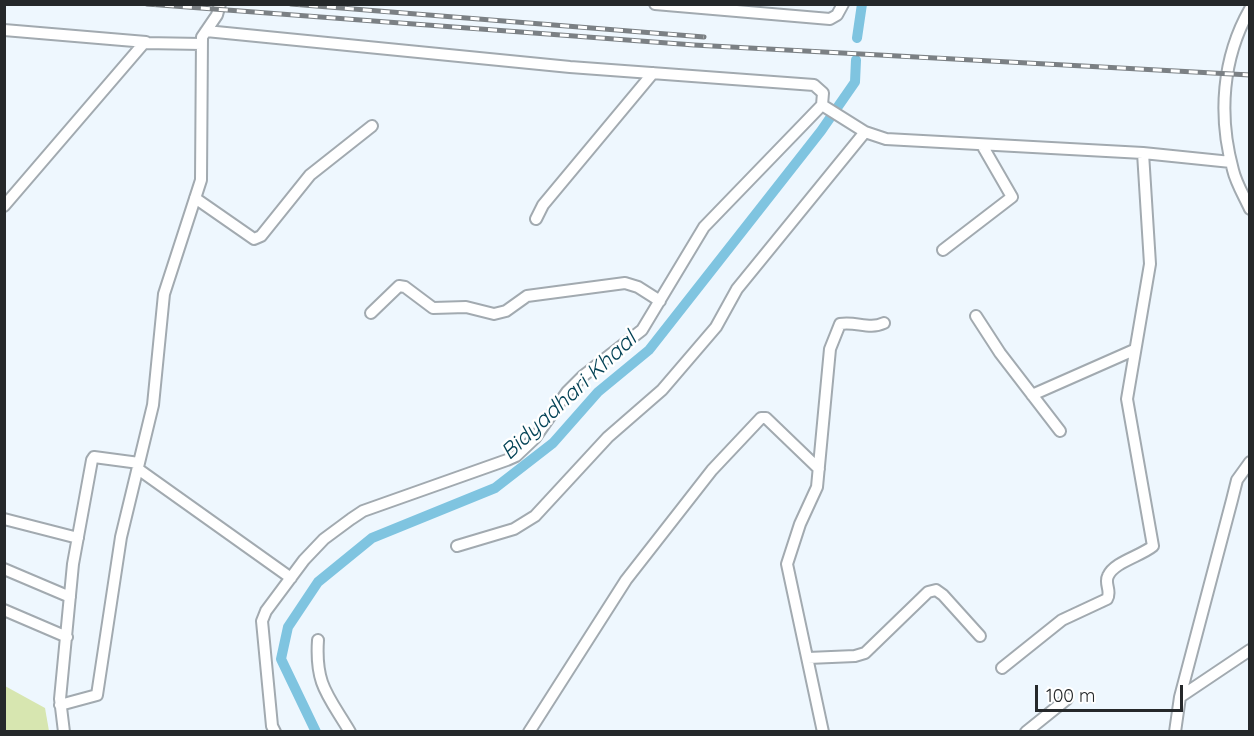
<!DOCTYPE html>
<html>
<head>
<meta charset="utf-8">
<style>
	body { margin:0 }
	#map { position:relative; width:1254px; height:736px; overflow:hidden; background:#eef7fe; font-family:Quicksand,sans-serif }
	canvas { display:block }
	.frame { position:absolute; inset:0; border:6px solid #25282a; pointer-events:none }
	.scale { position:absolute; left:1035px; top:685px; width:148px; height:27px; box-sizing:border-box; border:3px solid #25282a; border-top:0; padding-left:8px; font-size:18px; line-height:21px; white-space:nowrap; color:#25282a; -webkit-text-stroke:4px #fff; paint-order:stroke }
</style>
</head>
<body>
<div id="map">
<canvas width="1254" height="736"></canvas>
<div class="frame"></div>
<div class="scale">100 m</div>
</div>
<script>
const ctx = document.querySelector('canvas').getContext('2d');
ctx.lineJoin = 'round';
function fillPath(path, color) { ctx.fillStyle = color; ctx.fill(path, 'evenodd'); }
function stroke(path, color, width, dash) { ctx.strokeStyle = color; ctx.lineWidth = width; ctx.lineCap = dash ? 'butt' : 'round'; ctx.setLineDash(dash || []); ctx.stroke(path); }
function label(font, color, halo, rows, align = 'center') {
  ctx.font = font + ' Quicksand,sans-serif'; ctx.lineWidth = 5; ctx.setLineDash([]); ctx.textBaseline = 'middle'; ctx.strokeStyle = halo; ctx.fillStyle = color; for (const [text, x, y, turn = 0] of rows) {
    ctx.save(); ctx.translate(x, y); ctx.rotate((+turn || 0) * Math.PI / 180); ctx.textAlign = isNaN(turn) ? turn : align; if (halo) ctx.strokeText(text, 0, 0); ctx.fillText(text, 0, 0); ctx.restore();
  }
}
const green = new Path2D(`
	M5 686 45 708 49 731H5Z`);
const canal = new Path2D(`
	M857 38 862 4
	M316 732 281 659 288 627 318 582 372 538 495 488 553 443 598 392 649 350 821 131 855 82 856 60`);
const minor = new Path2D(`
	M655 4 830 19 837 15 843 4
	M1250 9C1222 58 1218 116 1233 170 1236 183 1244 196 1250 209
	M4 30 146 42
	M206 31 570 67 814 85 823 93 822 105 704 227 642 330 583 376 567 392 535 438 516 456 507 460 363 511 351 519 324 539 304 560 266 611 262 621 272 726 275 732
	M822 105 865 132 886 139 1143 153 1231 162
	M195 198 254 239 261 236 310 175 372 126
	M4 206 144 43 202 44
	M536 219 543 205 653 73
	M943 250 1012 197 982 145
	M371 313 399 286 405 287 433 308 466 307 494 314 506 311 527 296 625 283 638 287 660 301
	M976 316 1000 353 1060 431
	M1032 395 1134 350
	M138 469 291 578
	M4 519 78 538
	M457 546 514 529 535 516 608 437 662 390 716 327 737 289 865 132
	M4 569 70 597
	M4 610 67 637
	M318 640C315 685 328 695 350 732
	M808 658 855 656 865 653 928 592 936 590 943 595 980 636
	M1002 668 1062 620 1107 599C1112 591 1104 584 1108 576 1114 562 1141 556 1153 546L1127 399 1150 264 1143 153
	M1180 697 1250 650
	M60 705 97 695 121 537 153 405 164 294 201 180 202 37 217 15 220 4
	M64 732 60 699 73 564 92 460 94 457 139 463
	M529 732 626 580 712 470 761 418H766L819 469
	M823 732 787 564 800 524 817 487 830 349 840 324C856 321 869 330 884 323
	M1026 732 1067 699
	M1175 732 1180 697 1232 500 1237 480 1250 462`);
const rail = new Path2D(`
	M147 4 694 45 1250 75
	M291 4 704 37`);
const waterNames = [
	["Bidyadhari Khaal",569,396,-43]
];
fillPath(green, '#d7e6b0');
stroke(canal, '#7fc4e0', 10);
stroke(minor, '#a2aab0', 14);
stroke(minor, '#fff', 10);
stroke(rail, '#7b8084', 5);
stroke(rail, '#fff', 3, [9]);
label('italic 22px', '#044356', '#fff', waterNames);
</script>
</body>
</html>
